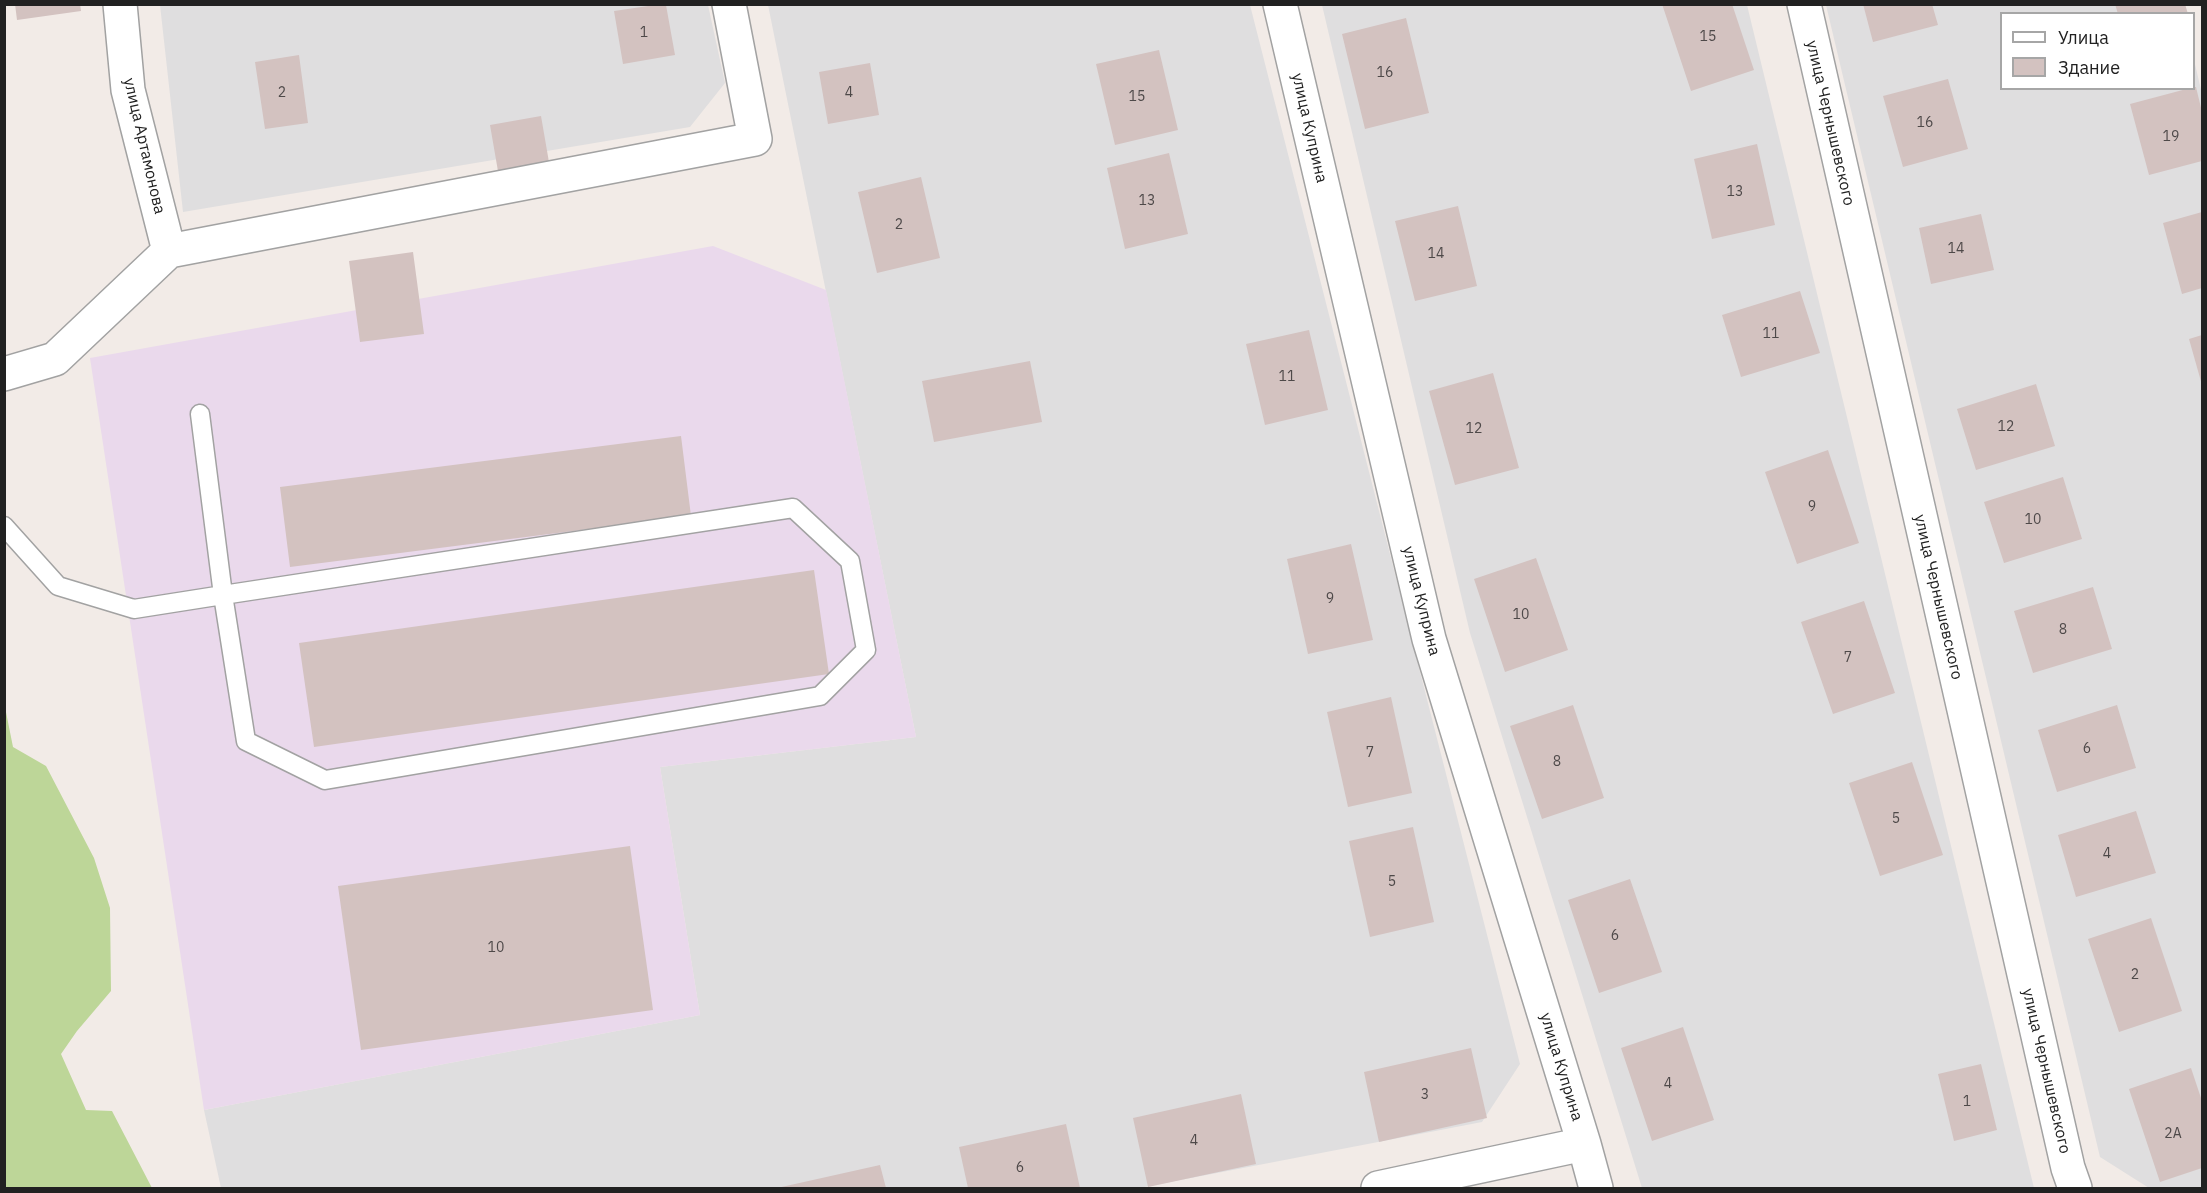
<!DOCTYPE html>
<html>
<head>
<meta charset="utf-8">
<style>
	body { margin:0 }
	#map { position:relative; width:2207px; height:1193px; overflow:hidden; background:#f2ebe7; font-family:"IBM Plex Sans",sans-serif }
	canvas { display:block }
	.frame { position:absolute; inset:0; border:6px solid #212121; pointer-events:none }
	.legend { position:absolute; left:2000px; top:12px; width:195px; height:78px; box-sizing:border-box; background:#fff; border:2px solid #a6a6a6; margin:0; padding:8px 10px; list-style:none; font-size:18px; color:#212121 }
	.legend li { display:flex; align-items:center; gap:12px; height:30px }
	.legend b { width:30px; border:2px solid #a6a6a6 }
</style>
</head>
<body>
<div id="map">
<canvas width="2207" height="1193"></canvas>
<div class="frame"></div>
<ul class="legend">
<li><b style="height:8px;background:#fff"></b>Улица</li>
<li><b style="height:16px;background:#d3c2c0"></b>Здание</li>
</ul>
</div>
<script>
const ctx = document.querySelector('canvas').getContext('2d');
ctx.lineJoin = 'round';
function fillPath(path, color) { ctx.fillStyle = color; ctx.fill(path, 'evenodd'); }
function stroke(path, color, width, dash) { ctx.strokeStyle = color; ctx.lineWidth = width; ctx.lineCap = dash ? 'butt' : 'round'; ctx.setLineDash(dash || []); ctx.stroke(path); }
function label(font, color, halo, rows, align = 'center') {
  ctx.font = font + ' "IBM Plex Sans",sans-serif'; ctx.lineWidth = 5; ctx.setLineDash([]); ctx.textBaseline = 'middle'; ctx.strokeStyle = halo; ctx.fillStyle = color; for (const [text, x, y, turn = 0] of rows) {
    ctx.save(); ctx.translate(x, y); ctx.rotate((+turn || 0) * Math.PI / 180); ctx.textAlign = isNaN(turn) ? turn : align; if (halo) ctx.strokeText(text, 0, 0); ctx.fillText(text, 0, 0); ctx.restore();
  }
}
const residential = new Path2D(`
	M160 5H708L725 83 690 127 183 212Z
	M768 5H1250L1520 1064 1482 1122 1139 1188H221L204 1110 700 1015 660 767 916 737Z
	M1322 5H1747L2034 1188H1642L1470 633Z
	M1826 5H2179L2181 13 2002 14V88H2194V60L2202 94V1188H2149L2100 1157Z`);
const industrial = new Path2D(`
	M713 246 826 290 916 737 660 767 700 1015 204 1110 90 358Z`);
const forest = new Path2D(`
	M5 707 13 747 46 766 94 858 110 908 111 991 77 1031 61 1054 86 1110 112 1111 152 1188H5Z`);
const building = new Path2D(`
	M15 4H80L81 11 17 20Z
	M1662 4H1732L1754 70 1691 91Z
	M1863 4H1932L1938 25 1873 42Z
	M2115 4H2185L2188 14H2118Z
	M655 5H666L675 55 623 64 614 11Z
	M1406 18 1429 113 1365 129 1342 34Z
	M1159 50 1178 130 1115 145 1096 64Z
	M299 55 308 123 265 129 255 62Z
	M870 63 879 115 828 124 819 72Z
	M1948 79 1968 149 1903 167 1883 96Z
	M2194 87H2196L2202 112V161L2149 175 2130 104Z
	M541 116 550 168 499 177 490 125Z
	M1757 144 1775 225 1712 239 1694 159Z
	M1169 153 1188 234 1125 249 1107 168Z
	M921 177 940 258 877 273 858 192Z
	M1458 206 1477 286 1415 301 1395 221Z
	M2202 212V288L2182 294 2163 223Z
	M1981 214 1994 270 1931 284 1919 228Z
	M413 252 424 334 360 342 349 261Z
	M1800 291 1820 353 1741 377 1722 315Z
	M1309 330 1328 410 1265 425 1246 344Z
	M2202 335V385L2189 339Z
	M1030 361 1042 422 934 442 922 381Z
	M1493 373 1519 468 1455 485 1429 391Z
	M2036 384 2055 446 1976 470 1957 409Z
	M681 436 691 516 290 567 280 487Z
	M1828 450 1859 543 1797 564 1765 472Z
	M2063 477 2082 539 2004 563 1984 502Z
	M1351 544 1373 640 1308 654 1287 559Z
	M1536 558 1568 650 1505 672 1474 579Z
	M814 570 829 674 314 747 299 643Z
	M2093 587 2112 649 2033 673 2014 611Z
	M1864 601 1895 693 1833 714 1801 622Z
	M1391 697 1412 793 1348 807 1327 712Z
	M1573 705 1604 798 1542 819 1510 726Z
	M2117 705 2136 768 2057 792 2038 730Z
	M1912 762 1943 855 1880 876 1849 783Z
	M2136 811 2156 873 2076 897 2058 835Z
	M1413 827 1434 922 1370 937 1349 841Z
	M630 846 653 1010 361 1050 338 886Z
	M1630 879 1662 972 1599 993 1568 900Z
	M2151 918 2182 1011 2119 1032 2088 939Z
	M1683 1027 1714 1120 1652 1141 1621 1048Z
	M1471 1048 1487 1118 1379 1142 1364 1072Z
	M1981 1064 1997 1130 1954 1141 1938 1074Z
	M2191 1068 2202 1101V1168L2160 1182 2129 1089Z
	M1241 1094 1256 1164 1148 1187 1133 1118Z
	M1066 1124 1080 1188H968L959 1147Z
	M880 1165 886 1188H777Z`);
const lane = new Path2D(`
	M4 526 58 586 134 609 223 595 793 508 850 561 866 650 820 696 325 780 246 741 223 595 200 414`);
const street = new Path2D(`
	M120 4 128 90 169 251
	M1280 4 1429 639 1584 1144 1596 1188
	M1804 4 2068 1168 2075 1188
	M4 374 55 359 169 251 755 139 729 4
	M1378 1188 1584 1144`);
const numberNames = [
	["1",644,33],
	["15",1708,37],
	["16",1385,73],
	["2",282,93],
	["4",849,93],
	["15",1137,97],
	["16",1925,123],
	["19",2171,137],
	["13",1735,192],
	["13",1147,201],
	["2",899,225],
	["14",1956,249],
	["14",1436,254],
	["11",1771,334],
	["11",1287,377],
	["12",2006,427],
	["12",1474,429],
	["9",1812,507],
	["10",2033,520],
	["9",1330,599],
	["10",1521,615],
	["8",2063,630],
	["7",1848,658],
	["6",2087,749],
	["7",1370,753],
	["8",1557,762],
	["5",1896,819],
	["4",2107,854],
	["5",1392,882],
	["6",1615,936],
	["10",496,948],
	["2",2135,975],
	["4",1668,1084],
	["3",1425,1095],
	["1",1967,1102],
	["2А",2173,1134],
	["4",1194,1141],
	["6",1020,1168]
];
const streetNames = [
	["улица Чернышевского",1830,123,77],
	["улица Куприна",1309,128,77],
	["улица Артамонова",144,146,77],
	["улица Чернышевского",1938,597,77],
	["улица Куприна",1421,601,76],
	["улица Куприна",1561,1067,73],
	["улица Чернышевского",2046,1071,77]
];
fillPath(residential, '#dfdedf');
fillPath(industrial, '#ead9ec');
fillPath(forest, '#bdd698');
fillPath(building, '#d3c2c0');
stroke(lane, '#a2a2a2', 21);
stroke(street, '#a2a2a2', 36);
stroke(lane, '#fff', 18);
stroke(street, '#fff', 33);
label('14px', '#4e4949', null, numberNames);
label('16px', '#212121', '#fff', streetNames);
</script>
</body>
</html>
